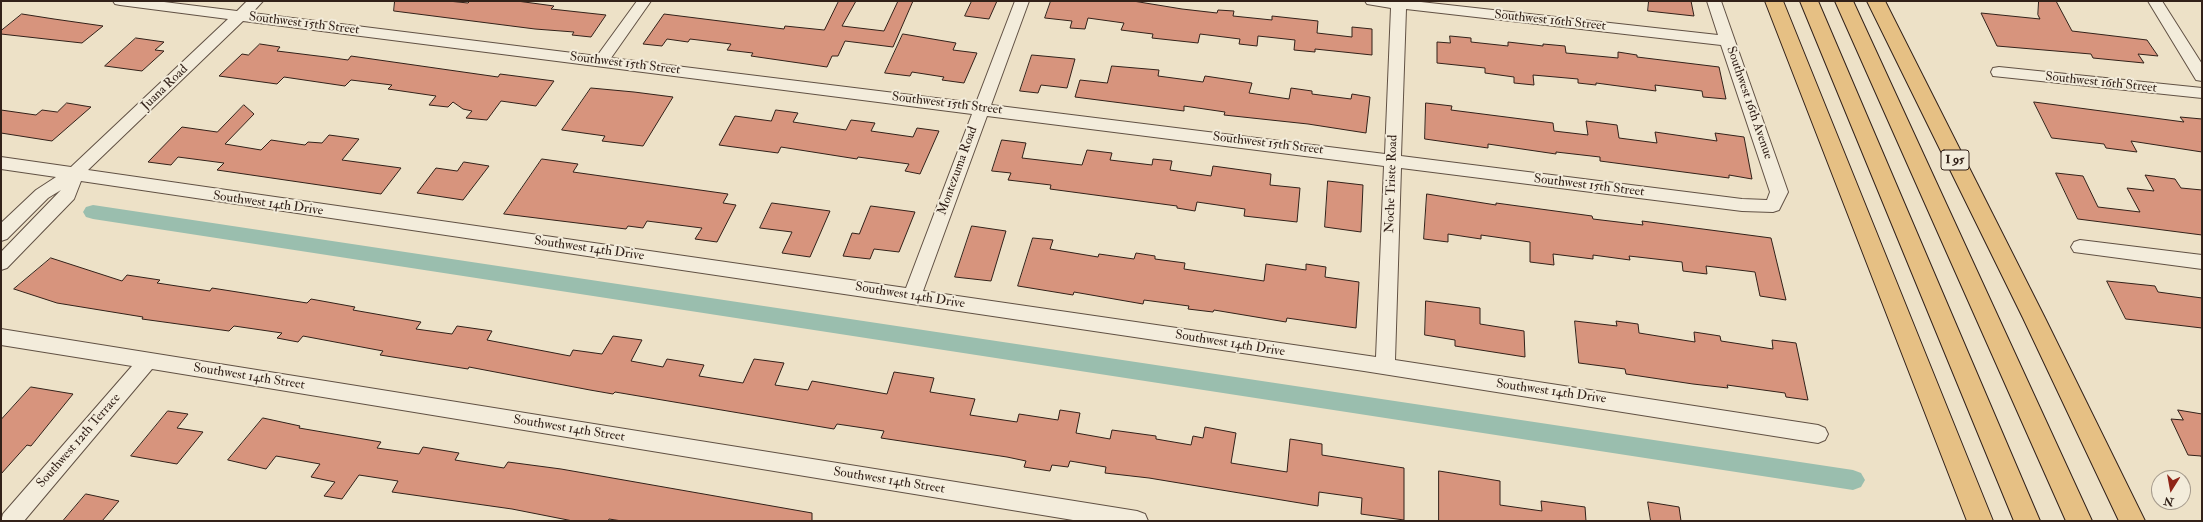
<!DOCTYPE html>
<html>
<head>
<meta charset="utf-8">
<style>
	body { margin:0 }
	#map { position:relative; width:2203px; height:522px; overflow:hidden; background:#ede1c7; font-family:"IM FELL Double Pica",serif }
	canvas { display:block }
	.frame { position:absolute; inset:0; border:2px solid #322119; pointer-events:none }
	.north { position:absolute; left:2151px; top:470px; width:40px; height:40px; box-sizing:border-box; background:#f3ecdb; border:1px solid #a69b8d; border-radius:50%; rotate:191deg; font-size:11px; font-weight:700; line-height:16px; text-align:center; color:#322119 }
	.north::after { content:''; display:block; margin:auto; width:14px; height:18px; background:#8f2418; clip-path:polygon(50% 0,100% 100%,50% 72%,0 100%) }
</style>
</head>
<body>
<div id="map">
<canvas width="2203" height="522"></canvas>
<div class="frame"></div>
<div class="north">N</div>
</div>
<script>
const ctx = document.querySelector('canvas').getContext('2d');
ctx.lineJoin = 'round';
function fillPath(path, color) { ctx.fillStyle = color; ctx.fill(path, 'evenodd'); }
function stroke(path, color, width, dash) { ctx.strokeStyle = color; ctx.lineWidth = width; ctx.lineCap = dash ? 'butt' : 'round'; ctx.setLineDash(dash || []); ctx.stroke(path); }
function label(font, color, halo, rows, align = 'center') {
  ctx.font = font + ' "IM FELL Double Pica",serif'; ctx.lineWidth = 4; ctx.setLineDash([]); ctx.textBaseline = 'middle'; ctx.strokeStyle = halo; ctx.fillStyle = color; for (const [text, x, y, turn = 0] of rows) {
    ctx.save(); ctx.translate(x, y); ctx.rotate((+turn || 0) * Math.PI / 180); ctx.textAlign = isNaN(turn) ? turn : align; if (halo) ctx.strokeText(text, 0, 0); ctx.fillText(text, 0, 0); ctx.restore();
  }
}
const canal = new Path2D(`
	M93 205 1853 470 1861 473 1865 480 1861 487 1853 490 93 219 86 217 83 212 86 207Z`);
const building = new Path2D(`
	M395 1H448L468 3 470 1H517L554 6 551 9 606 15 591 37 572 35 574 32 535 29 394 11Z
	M839 1H856L842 26 884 31 898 1H913L893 47 845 41 838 56H832L827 67 751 56 753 53 727 50 731 44 690 39 688 42 667 39 662 46 643 44 664 14 784 29 785 26 824 30Z
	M972 1H997L989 19 965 16Z
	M1051 1H1133L1182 9 1217 13 1218 10 1234 11 1233 16 1272 20V16L1318 21 1317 33 1352 37V27L1372 29V55L1315 49V52L1294 50 1295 40 1258 36 1257 46 1239 44 1240 39 1200 34 1198 43 1152 38 1153 34 1121 30 1124 23 1088 18 1085 29 1070 28 1072 21 1045 18Z
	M1649 1H1691L1694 16 1648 11Z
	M2039 1H2056L2072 31 2147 40 2158 56 2138 54 2144 63 2093 58 2091 54 1997 46 1981 13 2040 19 2038 15Z
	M22 14 54 19 103 26 82 43 1 34V31Z
	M903 34 956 43 953 50 977 53 964 83 942 80 944 77 912 72 910 76 885 73Z
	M1450 36 1471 38V42L1508 46V42L1543 46V44L1565 46 1566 53 1618 58V52L1637 55V57L1719 67 1726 99 1703 97 1702 91 1655 85 1656 91 1596 83V85L1578 83V79L1533 75 1534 85 1514 83V77L1485 73V68L1437 63V42L1450 43Z
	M136 38 164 42 155 50 164 51 142 71 105 66Z
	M260 44 280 47 277 51 326 57 348 60 351 56 498 77 500 74 554 81 536 106 501 101 487 120 466 118 472 111 463 109 453 102 448 107 429 105 436 96 388 89 392 85 351 80 345 86 284 77 277 84 219 76 242 54 248 55Z
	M1032 55 1075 59 1067 88 1041 85 1038 93 1020 91Z
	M1112 66 1159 70 1158 76 1203 82 1205 76 1252 83 1249 93 1289 99 1291 88 1312 91V94L1351 99 1352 94 1370 97 1366 133 1308 124 1224 115 1225 112 1184 106V111L1075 97 1080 80 1107 83Z
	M591 88 634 92 673 97 643 146 602 141 605 136 562 130Z
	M2034 102 2184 122 2180 117 2202 119V152L2131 141 2137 152 2106 148 2104 144 2052 138Z
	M67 103 91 107 52 141 1 133V110L36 115 42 110 57 112Z
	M1426 103 1452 106 1451 110 1553 123 1554 131 1588 135 1586 121 1617 125 1619 138 1657 143 1655 132 1717 141 1715 133 1744 137 1752 179 1729 175V178L1600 161V157L1556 152V154L1488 144V148L1425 139Z
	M244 105 254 114 225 144 261 150 271 140 305 145 308 142 322 143 329 135 359 139 342 160 401 168 381 194 217 170 224 163 178 157 171 165 148 162 182 127 217 132Z
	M776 110 798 113 793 122 846 130 851 120 875 123 871 131 913 137 917 128 939 131 920 174 905 171 909 164 858 157 857 159 781 147 778 153 719 145 735 116 771 121Z
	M1002 140 1026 143 1022 158 1082 165 1087 150 1112 153 1110 160 1152 165 1153 159 1172 161 1170 170 1211 176 1213 166 1271 174 1270 185 1300 188 1297 222 1244 216 1245 209 1197 202 1195 211 1177 208V206L1050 189 1051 185 1008 180 1011 173 992 171Z
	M542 159 578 164 573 172 728 194 723 203 736 205 717 242 695 239 702 228 647 221 643 228 628 226 626 229 504 214Z
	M464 162 489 166 463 200 417 193 436 168 457 171Z
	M2056 173 2083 176 2098 207 2140 212 2127 188 2154 191 2145 175 2175 179 2181 188 2202 190V235L2078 219Z
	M1328 181 1363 185 1361 232 1325 227Z
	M1427 194 1496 205V203L1592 216 1593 219 1643 225 1642 221 1771 238 1786 300 1760 296 1755 272 1706 266 1707 274 1683 271 1682 262 1629 256 1630 260 1593 255V259L1553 254 1554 265 1530 262V242L1481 235V239L1448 234V242L1424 239Z
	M772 203 830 211 810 257 782 253 792 232 760 228Z
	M871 206 915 212 899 252 874 249 870 259 843 256 852 233 859 234Z
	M972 226 1006 231 991 281 955 277Z
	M1033 238 1053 240 1050 249 1098 257 1099 254 1134 259 1136 253 1155 256V259L1185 263 1184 269 1264 281 1266 264 1306 270V264L1326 267 1325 277 1359 282 1356 328 1287 318 1286 322 1214 310 1213 312 1188 309 1189 306 1144 300 1143 304 1074 292 1073 295 1018 286Z
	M51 258 122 281 127 275 160 280 157 283 210 291 212 288 307 303 311 299 355 307 353 310 421 322 416 329 452 334 457 326 492 331 487 340 570 356 573 350 602 354 613 336 642 340 631 361 663 367 667 359 704 365 699 376 743 383 754 359 784 363 775 385 808 390 812 381 887 394 894 372 934 378 930 392 975 399 970 415 1017 422 1019 414 1058 420 1060 410 1080 413 1076 433 1110 439 1112 430 1156 436V439L1191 445 1193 436 1203 438 1205 427 1236 433 1231 463 1287 472 1290 439 1322 444V455L1404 468V520L1361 514 1362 498 1319 492 1318 506 1149 478 1105 473 1106 467 1070 461 1068 467 1052 465 1050 471 1024 467 1026 461 1007 457 881 438 884 431 837 424 834 429 615 392 613 394 590 390 469 367 468 369 380 355 383 351 303 336 298 342 277 338 282 333 234 326 229 331 142 319 143 317 57 303 14 289Z
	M2107 281 2155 286 2158 292 2202 298V328L2126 319Z
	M1426 301 1480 308V324L1524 331 1525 357 1455 346V340L1425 335Z
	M1575 321 1617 326 1616 321 1638 324 1639 333 1695 342 1694 332 1720 336 1721 341 1773 349 1772 340 1796 343 1808 400 1786 397 1785 393 1727 385 1728 388 1693 384 1626 374 1625 369 1579 363Z
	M31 387 73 394 31 446 27 445 1 474V420Z
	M2178 410 2202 414V459L2201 456 2188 455 2171 419 2183 420Z
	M168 411 188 414 177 428 203 432 177 464 131 456Z
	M263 418 300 426 299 428 381 442 377 448 419 454 423 447 459 453 455 460 504 468 508 462 561 469 812 513V521H622L609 519 608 521H573L512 509 392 492 398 481 359 475 342 499 324 496 335 482 311 477 320 464 276 456 266 469 228 460Z
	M1439 471 1500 481V505L1542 511 1541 501 1585 507 1586 521H1439Z
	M86 494 119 501 102 521H63Z
	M1648 502 1679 507 1681 521H1651Z`);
const minor = new Path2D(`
	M113 1H156L237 11 247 1H263L252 13 597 56 637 1H651L611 58 976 103 1015 1H1029L991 105 1385 154 1391 8 1367 4 1365 1H1412L1718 35 1707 1H1721L1788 192 1779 210 1773 212 1742 211 1401 168 1395 360 1818 425 1825 428 1828 434 1825 440 1818 443 1364 371 81 181 74 199 7 268 1 270V252L61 190 48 198 7 239 1 241V223L36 190 56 177 1 169V157L71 167 228 19 120 5 115 4ZM1406 9 1721 45 1770 192 1767 200 1742 199 1401 156ZM243 21 972 114 906 288 88 170ZM987 116 1384 166 1376 357 923 291Z
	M2148 1H2162L2202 64V81L2196 80Z
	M1999 67 2202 88V98L1993 76 1991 72 1993 68Z
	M2080 240 2202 255V269L2074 252 2071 247 2074 242Z
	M1 329 1137 511 1145 514 1148 521H1079L152 369 24 521H1L3 514 132 366 1 345Z`);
const highway = new Path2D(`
	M1765 1H1783L1993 521H1967Z
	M1800 1H1818L2040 521H2014Z
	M1835 1H1853L2092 521H2066Z
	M1867 1H1885L2045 318 2145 521H2119L2023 318Z`);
const shields = [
	[1955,160,28]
];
const shieldNames = [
	["I 95",1955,160]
];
const streetNames = [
	["Southwest 16th Street",1550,21,6],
	["Southwest 15th Street",304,24,7],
	["Southwest 15th Street",625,64,7],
	["Southwest 16th Street",2101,83,6],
	["Juana Road",165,88,-44],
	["Southwest 16th Avenue",1749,103,71],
	["Southwest 15th Street",947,104,7],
	["Southwest 15th Street",1268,144,7],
	["Montezuma Road",958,171,-70],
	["Noche Triste Road",1392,184,-88],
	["Southwest 15th Street",1589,186,7],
	["Southwest 14th Drive",268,204,8],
	["Southwest 14th Drive",589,249,8],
	["Southwest 14th Drive",910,296,9],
	["Southwest 14th Drive",1230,344,9],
	["Southwest 14th Street",249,377,9],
	["Southwest 14th Drive",1551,392,8],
	["Southwest 14th Street",569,429,9],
	["Southwest 12th Terrace",79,441,-49],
	["Southwest 14th Street",889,481,9]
];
fillPath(canal, '#9abeae');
fillPath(building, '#d7947d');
stroke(building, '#322119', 1);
stroke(minor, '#615144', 2);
stroke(highway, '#322119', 2);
fillPath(minor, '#f3ecdb');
fillPath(highway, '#e6c084');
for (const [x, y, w] of shields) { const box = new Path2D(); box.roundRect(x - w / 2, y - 10, w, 20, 3); ctx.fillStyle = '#f3ecdb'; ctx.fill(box); stroke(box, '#322119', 1); }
label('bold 12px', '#322119', null, shieldNames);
label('13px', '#322119', '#f3ecdb', streetNames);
</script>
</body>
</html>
